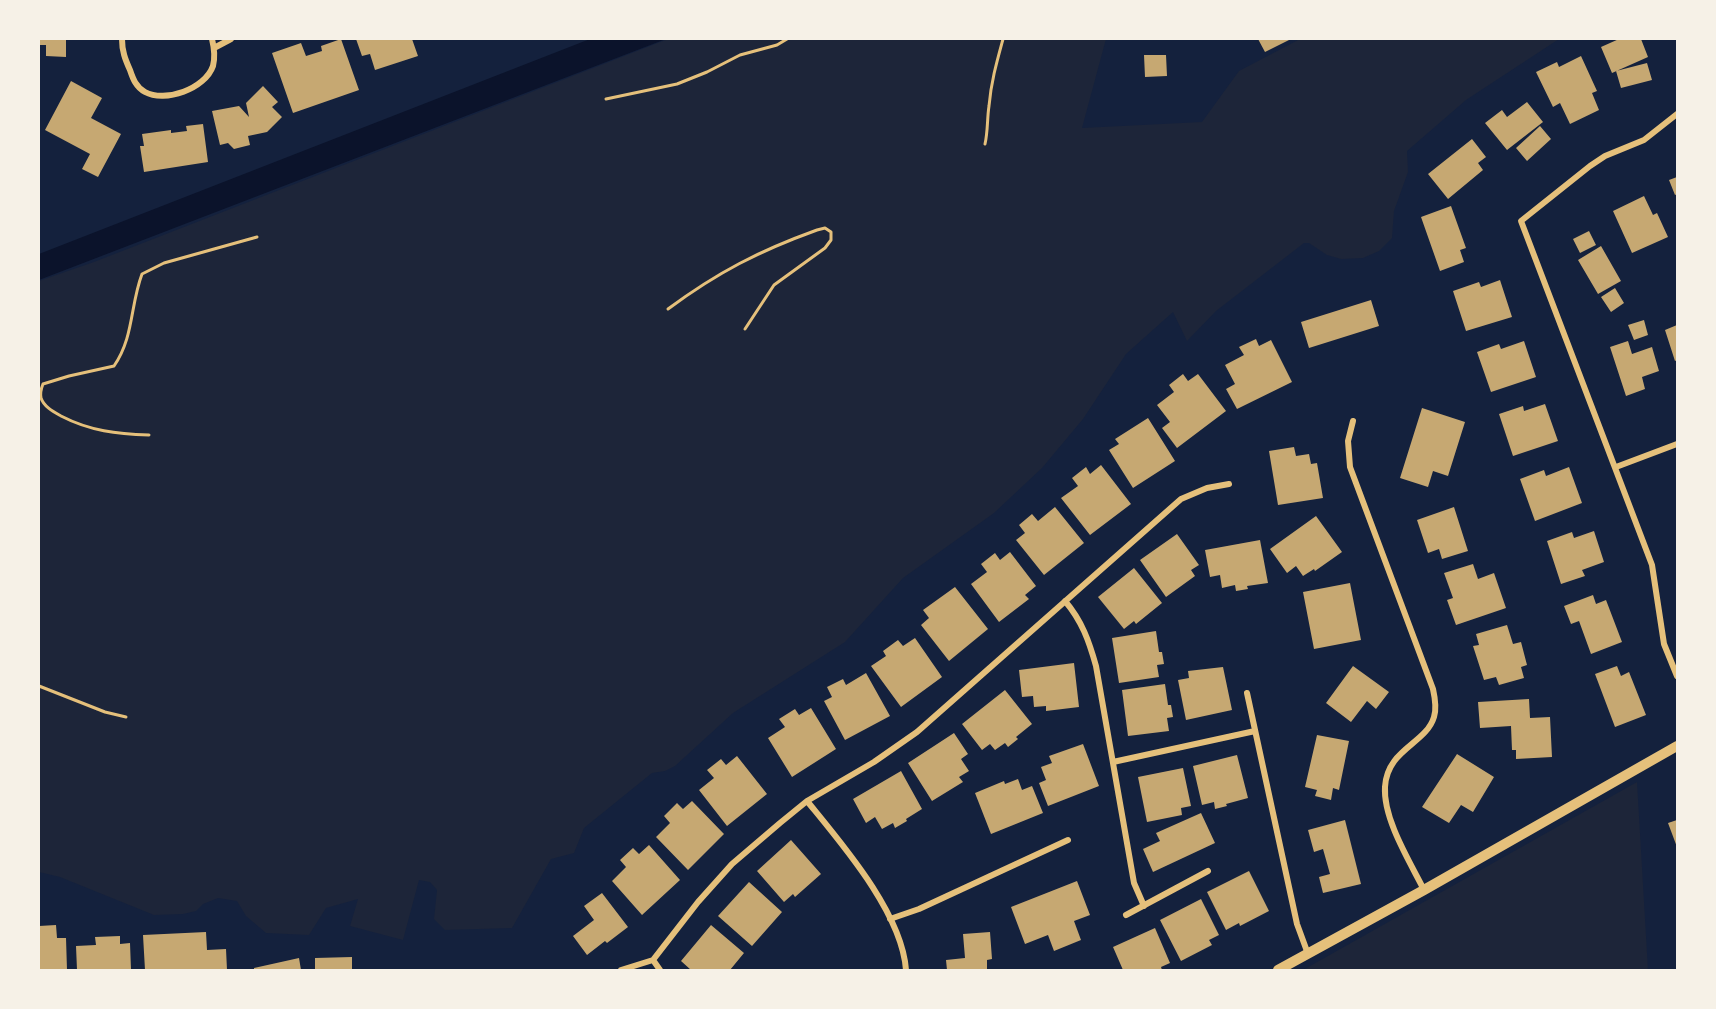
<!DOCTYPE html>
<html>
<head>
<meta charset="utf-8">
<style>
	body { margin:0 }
	#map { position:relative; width:1716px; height:1009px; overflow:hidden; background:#14213d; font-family:Lato,sans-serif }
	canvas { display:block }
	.frame { position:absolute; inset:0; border:40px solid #f6f1e7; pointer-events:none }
</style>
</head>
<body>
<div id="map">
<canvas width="1716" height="1009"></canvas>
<div class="frame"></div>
</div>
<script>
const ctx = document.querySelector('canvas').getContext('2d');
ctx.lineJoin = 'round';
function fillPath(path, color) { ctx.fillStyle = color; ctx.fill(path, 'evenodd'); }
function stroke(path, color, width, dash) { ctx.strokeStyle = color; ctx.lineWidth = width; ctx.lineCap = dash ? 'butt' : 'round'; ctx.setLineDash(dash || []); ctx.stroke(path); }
const green = new Path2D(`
	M668 39H1106L1082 128 1202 122 1239 71 1300 39H1559L1466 100 1407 151 1408 172 1394 211 1392 238 1379 251 1363 258 1341 259 1327 255 1309 243H1304L1216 311 1187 341 1173 312 1126 354 1083 419 1042 468 994 513 903 578 845 642 733 713 675 766 665 771 652 773 584 828 574 853 551 859 512 928 445 930 434 919 437 890 430 882 419 880 403 940 350 926 358 899 326 908 309 935 266 933 246 916 237 901 218 898 203 904 196 911 183 914 154 915 60 877 39 872V281L94 262Z
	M1637 782 1648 970H1303Z`);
const water = new Path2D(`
	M590 39H666L39 280V254Z`);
const building = new Path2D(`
	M39 39H66V57L46 56V45H39Z
	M341 39 359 90 293 113 272 53 301 43 306 56 322 51 321 46Z
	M356 39H412L418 56 375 70 370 54 362 56Z
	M1258 39H1291L1265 52Z
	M1619 39H1641L1648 57 1612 73 1601 47Z
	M1144 55H1166L1167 76 1145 77Z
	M1581 56 1597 91 1592 93 1599 110 1570 124 1560 103 1553 107 1536 72 1557 62 1559 67Z
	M1647 63 1652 80 1621 88 1616 71Z
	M71 81 102 98 91 118 121 134 98 177 82 169 90 154 45 130Z
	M263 86 278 102 272 107 282 117 267 132 248 136 250 145 234 149 228 143 220 145 212 111 239 106 249 117 246 103Z
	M1527 102 1543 122 1507 150 1485 123 1502 110 1507 117Z
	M203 124 208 162 144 172 140 146H144L142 134 171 130V133L187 131 186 126Z
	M1540 126 1551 139 1527 161 1516 148Z
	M1472 139 1486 157 1478 163 1483 170 1448 199 1428 174Z
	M1677 177V194L1675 195 1669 180Z
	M1644 196 1653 215 1657 213 1668 237 1632 253 1613 211Z
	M1451 206 1466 248 1460 250 1464 262 1440 271 1421 217Z
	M1589 231 1596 245 1580 253 1573 239Z
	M1601 246 1621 281 1598 294 1578 260Z
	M1500 280 1512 317 1466 331 1453 291 1479 282 1481 287Z
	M1615 288 1624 303 1611 312 1601 297Z
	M1371 300 1379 326 1309 348 1301 322Z
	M1644 320 1648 335 1634 340 1628 325Z
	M1677 325V360L1675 361 1665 330Z
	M1256 339 1259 346 1271 340 1292 382 1237 409 1226 389 1235 384 1225 365 1244 355 1239 347Z
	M1524 341 1536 377 1491 392 1477 352 1499 344 1501 349Z
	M1628 341 1632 354 1652 347 1659 371 1642 377 1645 389 1626 396 1610 347Z
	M1183 374 1188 381 1198 374 1226 411 1177 448 1162 428 1170 422 1157 405 1174 392 1169 385Z
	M1545 404 1558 441 1513 456 1499 414 1523 406 1524 411Z
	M1422 408 1465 422 1448 476 1433 471 1428 487 1400 478Z
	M1148 418 1175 461 1133 488 1109 450 1119 444 1115 439Z
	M1294 447 1296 456 1309 454 1311 464 1317 463 1323 498 1278 505 1269 451Z
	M1101 465 1131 504 1090 535 1061 498 1078 486 1072 478 1086 467 1090 474Z
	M1569 467 1582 503 1535 521 1520 479 1544 470 1546 476Z
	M1055 507 1084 543 1044 575 1016 540 1025 533 1019 525 1032 514 1038 521Z
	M1454 507 1468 551 1442 559 1439 549 1428 553 1417 520Z
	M1316 516 1342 552 1315 571 1314 569 1303 576 1296 566 1287 573 1270 549Z
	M1594 531 1604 562 1582 570 1585 576 1561 584 1547 541 1572 532 1574 538Z
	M1177 534 1199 565 1191 570 1195 576 1166 597 1140 560Z
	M1260 540 1268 583 1247 586 1248 589 1236 591 1235 585 1222 588 1220 575 1210 577 1205 550Z
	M1010 552 1036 586 1025 595 1029 599 999 622 971 584 987 572 981 564 995 553 1000 560Z
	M1473 564 1478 579 1494 573 1506 608 1456 625 1447 600 1453 598 1444 573Z
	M1134 568 1162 603 1136 624 1134 621 1124 629 1098 597Z
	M1350 583 1361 640 1314 649 1303 592Z
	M955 587 988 629 949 661 921 625 929 618 923 610Z
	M1593 595 1596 604 1606 600 1622 642 1591 654 1579 621 1571 624 1564 606Z
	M1507 625 1513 644 1521 642 1527 665 1521 667 1524 678 1499 685 1496 677 1484 680 1473 646 1479 645 1476 634Z
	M1156 631 1159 652H1162L1164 664 1157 665 1159 677 1119 683 1112 638Z
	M915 638 942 677 901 707 871 666 886 656 883 651 898 640 903 646Z
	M1074 663 1079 707 1046 711V706L1034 707 1033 696 1022 697 1019 670Z
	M1353 666 1389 692 1376 709 1367 701 1351 722 1326 703Z
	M1617 666 1621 676 1629 672 1646 715 1615 727 1595 674Z
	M1223 667 1232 710 1186 720 1178 680 1189 678 1188 671Z
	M866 673 890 716 845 740 824 701 832 697 827 687 843 679 846 685Z
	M1165 684 1168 705H1171L1173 717 1167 718 1169 731 1128 736 1122 690Z
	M1005 690 1032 724 1016 737 1018 739 1008 747 1005 743 995 750 990 744 982 750 962 724Z
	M1529 699 1530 718 1550 717 1552 757 1516 759V750H1512L1511 726 1480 728 1478 702Z
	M811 708 836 749 792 777 768 738 785 727 779 719 795 709 799 715Z
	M954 733 968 754 961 759 969 771 959 777 963 782 932 801 908 763Z
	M1317 735 1349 741 1339 790 1333 788 1331 800 1315 796 1317 790 1305 787Z
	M1083 744 1099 786 1048 806 1039 783 1046 780 1041 767 1052 763 1049 756Z
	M1457 754 1494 777 1473 812 1461 805 1449 823 1422 807Z
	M1237 755 1248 798 1226 804 1227 806 1215 809 1214 802 1202 805 1193 766Z
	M737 756 767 794 727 826 699 790 714 778 707 770 721 759 726 765Z
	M1183 768 1191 806 1181 808 1182 815 1147 822 1138 777Z
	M901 771 922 809 906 819 907 821 895 828 893 823 882 829 875 817 866 823 853 799Z
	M1018 779 1022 790 1032 786 1043 813 991 834 975 793 1004 781 1005 784Z
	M692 801 724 834 688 870 656 837 670 823 664 816 677 803 683 809Z
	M1201 813 1215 843 1153 872 1143 849 1160 841 1156 833Z
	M1345 820 1361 884 1323 893 1319 877 1330 874 1323 849 1314 852 1308 830Z
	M1677 820V847L1668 823Z
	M791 840 821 874 795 897 793 894 784 902 757 871Z
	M649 845 680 880 642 915 612 881 626 867 620 860 633 848 639 854Z
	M1249 871 1269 911 1240 926 1239 923 1226 930 1207 892Z
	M1077 881 1090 915 1074 921 1081 940 1054 951 1048 935 1025 944 1011 907Z
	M749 882 782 912 752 946 718 916Z
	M602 893 628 927 607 943 605 941 587 955 573 936 594 920 584 906Z
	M1201 899 1219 935 1209 940 1212 945 1181 961 1160 920Z
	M56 925 57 938H66L67 970H39V926Z
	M711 925 744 953 730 970H691L681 961Z
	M1155 928 1170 963 1161 967 1162 970H1123L1113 947Z
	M206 932 207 950 226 949 227 970H145L143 935Z
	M990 932 992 959 987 960V970H947L946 960 965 958 963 934Z
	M120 936V944L130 943 131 970H77L76 946 96 945 95 937Z
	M352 957V970H315V958Z
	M299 958 301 970H254V968Z`);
const path = new Path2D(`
	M606 99 677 84 707 72 740 55 777 45 787 39
	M985 144C988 131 987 119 989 106 991 82 997 61 1003 39
	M668 309C718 272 759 251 817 230L825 228 831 232V240L825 248 774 285 745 329
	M149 435C117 434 90 431 61 416 54 412 44 407 41 398 40 393 41 389 43 384L69 376 114 366C134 337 130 306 142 274L164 263 257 237
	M39 686 105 712 126 717`);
const minor = new Path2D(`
	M122 39C122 51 125 59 130 70 133 79 136 87 145 92 165 103 205 89 213 66 215 58 214 47 212 39
	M214 48 231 39
	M1677 114 1644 140 1605 156 1590 166 1521 221 1652 565 1664 644 1677 676
	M1353 421 1348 441 1350 467 1433 689C1435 698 1437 708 1434 717 1426 744 1387 749 1385 787 1383 819 1410 862 1424 890
	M1616 467 1677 444
	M1065 601C1082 621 1089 641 1096 666L1134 883 1144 906
	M1247 693 1297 924 1308 954
	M1113 762 1255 731
	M807 801C842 844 902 913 906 970
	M1126 915 1208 871
	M890 919 919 909 1068 840
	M653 960 660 970
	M621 970 653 960 698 902 732 864 780 823 807 801 874 762 917 732 1181 499 1207 488 1229 484`);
const tertiary = new Path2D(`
	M1278 970 1424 890 1677 746`);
fillPath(green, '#1d2539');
fillPath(water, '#0b132b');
fillPath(building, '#c6a872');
stroke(path, '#e5c07b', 3);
stroke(minor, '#e5c07b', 6);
stroke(tertiary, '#e5c07b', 10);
</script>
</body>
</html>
